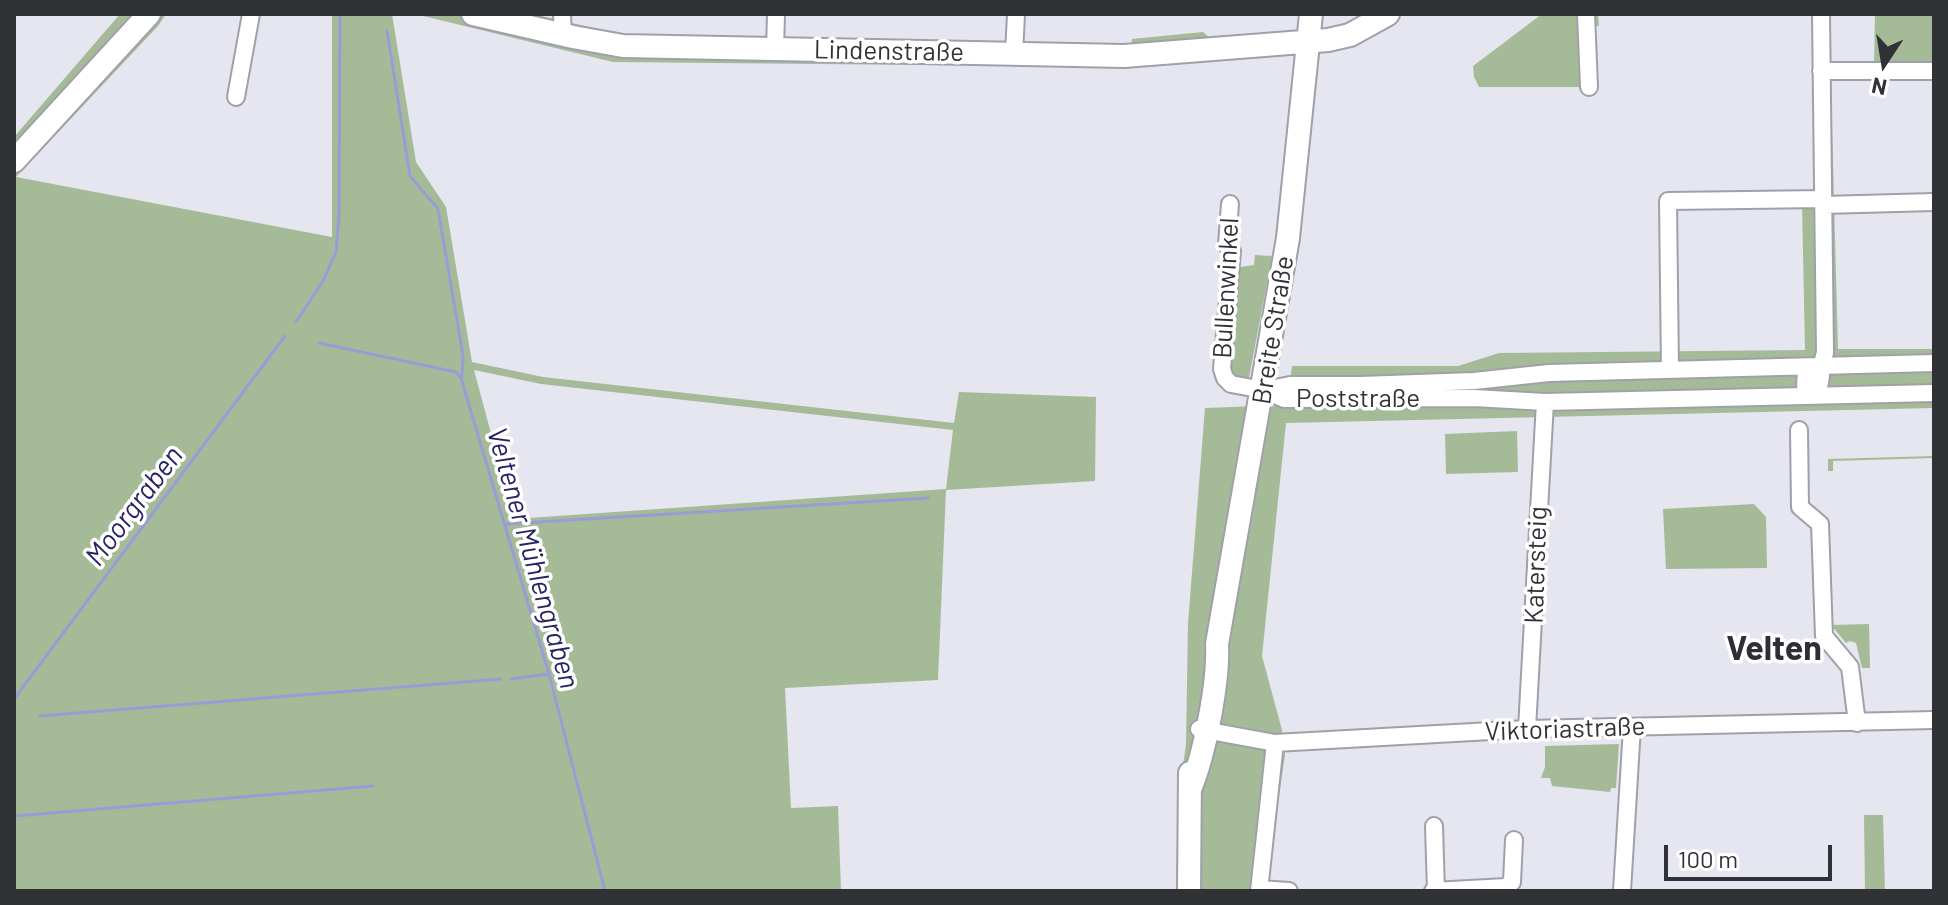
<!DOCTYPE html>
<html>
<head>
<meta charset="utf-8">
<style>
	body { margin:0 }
	#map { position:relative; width:1948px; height:905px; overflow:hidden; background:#e5e6f0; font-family:Barlow,sans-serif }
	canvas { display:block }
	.frame { position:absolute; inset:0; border:16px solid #313236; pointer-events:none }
	.north { position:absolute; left:1844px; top:24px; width:80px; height:80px; -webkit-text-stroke:6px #fff; paint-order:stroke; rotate:192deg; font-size:22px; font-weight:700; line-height:32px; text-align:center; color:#313236 }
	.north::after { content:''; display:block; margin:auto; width:28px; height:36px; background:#313236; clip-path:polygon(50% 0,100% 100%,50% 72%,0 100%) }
	.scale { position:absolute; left:1664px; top:845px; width:168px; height:36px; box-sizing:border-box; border:4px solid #313236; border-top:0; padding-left:10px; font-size:24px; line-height:28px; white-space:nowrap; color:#313236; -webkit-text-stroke:6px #fff; paint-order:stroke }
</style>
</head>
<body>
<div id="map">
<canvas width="1948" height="905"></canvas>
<div class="frame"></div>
<div class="north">N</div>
<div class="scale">100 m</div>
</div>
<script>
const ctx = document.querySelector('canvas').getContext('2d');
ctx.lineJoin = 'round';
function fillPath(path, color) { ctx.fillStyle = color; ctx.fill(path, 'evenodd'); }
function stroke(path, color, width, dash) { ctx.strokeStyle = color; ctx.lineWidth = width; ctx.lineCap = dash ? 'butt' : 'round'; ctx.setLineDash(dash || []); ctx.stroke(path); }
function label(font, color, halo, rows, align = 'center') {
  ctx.font = font + ' Barlow,sans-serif'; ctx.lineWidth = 7; ctx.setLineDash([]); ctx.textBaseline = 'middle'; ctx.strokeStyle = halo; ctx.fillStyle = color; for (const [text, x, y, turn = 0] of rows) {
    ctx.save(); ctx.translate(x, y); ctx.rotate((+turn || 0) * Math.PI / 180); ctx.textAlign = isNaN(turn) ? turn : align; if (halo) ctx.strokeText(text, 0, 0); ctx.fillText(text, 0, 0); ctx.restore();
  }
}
const green = new Path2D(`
	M120 14H166L158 26 16 177 332 237V14H392L416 162 446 207 472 362 543 377 954 423 959 392 1096 397 1095 481 946 490 938 680 785 688 791 808 838 806 841 891H14V137ZM474 370 541 384 953 430 946 489 514 519Z
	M415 14H532L620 34 1131 47 1132 39 1203 32 1235 60 1125 67 613 62Z
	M1542 14H1598L1599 26H1594V87H1479L1474 77 1473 66Z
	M1813 14H1825V63L1831 89 1838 349H1934V408L1286 423 1262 656 1282 730 1285 755 1265 891H1176L1178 800 1186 744 1188 623 1205 408 1287 405 1292 366H1458L1499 353 1805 350 1802 202 1814 201Z
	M1875 14H1934V64H1874Z
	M1255 255 1272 256 1249 378H1236L1230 374 1236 273 1240 267 1254 265Z
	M1517 431 1518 472 1446 474 1445 434Z
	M1934 456V458L1833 461V471H1828V459Z
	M1754 504 1766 517 1767 568 1666 569 1663 509Z
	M1869 624 1870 668H1862L1856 643 1850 641 1846 643 1831 625Z
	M1619 744 1616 788H1611L1610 792 1552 786 1550 778H1541L1545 767V746Z
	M1864 815H1883L1885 891H1865Z`);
const stream = new Path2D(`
	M387 31 410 176 438 209 463 356 462 377
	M296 322 323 281 336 252 339 216 340 14
	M319 343 456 372 461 378 549 674 605 891
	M506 524 928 498
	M511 679 549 674
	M14 699 285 336
	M40 716 501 679
	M14 816 373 786`);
const minor = new Path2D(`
	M562 14 563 35
	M1586 14 1589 87
	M775 49 776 14
	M1014 54 1016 14
	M1821 71H1934
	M236 97 251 14
	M1230 204 1227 245 1232 251 1222 369 1225 378 1231 384 1263 390 1284 399 1474 398 1545 402 1934 393
	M1823 205 1934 202
	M1811 367 1806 372 1805 385 1814 395C1824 384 1819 368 1825 353L1821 14
	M1670 370 1668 201 1823 199
	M1265 390 1290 385H1361L1474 381 1549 373 1934 363
	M1799 430 1800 507 1820 524 1824 636 1850 667 1857 723
	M1199 729 1275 743 1527 729 1934 720
	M1527 729 1545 402
	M1434 826 1436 891
	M1260 889 1289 891
	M1259 891 1275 743
	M1433 891 1506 887 1512 882 1514 840
	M1622 891 1632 727`);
const major = new Path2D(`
	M473 14 573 37 623 46 1124 56 1328 40 1350 35 1388 14
	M14 161 149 14
	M1191 787C1205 752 1219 681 1217 644L1288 238 1311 14
	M1189 891 1190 773`);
const streetNames = [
	["Lindenstraße",889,51,1],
	["Bullenwinkel",1226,288,-87],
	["Breite Straße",1273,330,-81],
	["Poststraße",1358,398],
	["Katersteig",1536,565,-88],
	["Viktoriastraße",1565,729,-2]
];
const waterNames = [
	["Moorgraben",134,506,-53],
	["Veltener Mühlengraben",533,558,74]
];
const districtNames = [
	["Velten",1774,649]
];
fillPath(green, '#a5bb98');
stroke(stream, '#999dd5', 3);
stroke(minor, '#9fa0aa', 20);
stroke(major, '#9fa0aa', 26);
stroke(minor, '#fff', 16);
stroke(major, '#fff', 22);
label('26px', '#313236', '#fff', streetNames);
label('italic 28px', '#282364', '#fff', waterNames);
label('bold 34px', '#2e2f36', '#fff', districtNames);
</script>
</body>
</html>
